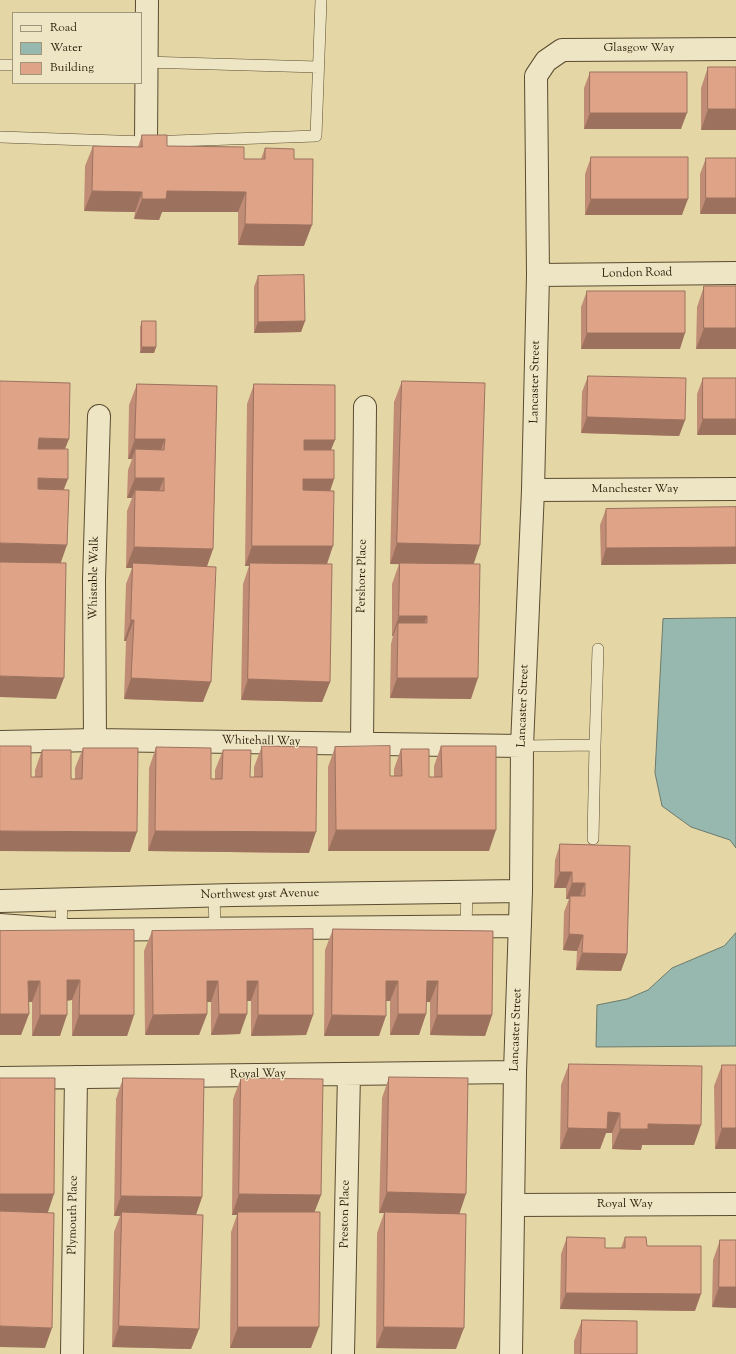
<!DOCTYPE html>
<html>
<head>
<meta charset="utf-8">
<style>
	body { margin:0 }
	#map { position:relative; width:736px; height:1354px; overflow:hidden; background:#e5d7a5; font-family:"Sorts Mill Goudy",serif }
	canvas { display:block }
	.legend { position:absolute; left:12px; top:12px; width:130px; height:72px; box-sizing:border-box; background:#eee5c4; border:1px solid #a0957a; margin:0; padding:5px 7px; list-style:none; font-size:12px; color:#2c1e0a }
	.legend li { display:flex; align-items:center; gap:8px; height:20px }
	.legend b { width:20px; border:1px solid #a0957a }
</style>
</head>
<body>
<div id="map">
<canvas width="736" height="1354"></canvas>
<ul class="legend">
<li><b style="height:5px;background:#eee5c4"></b>Road</li>
<li><b style="height:11px;background:#97b8ae"></b>Water</li>
<li><b style="height:11px;background:#dfa388"></b>Building</li>
</ul>
</div>
<script>
const ctx = document.querySelector('canvas').getContext('2d');
ctx.lineJoin = 'round';
function fillPath(path, color) { ctx.fillStyle = color; ctx.fill(path, 'evenodd'); }
function stroke(path, color, width, dash) { ctx.strokeStyle = color; ctx.lineWidth = width; ctx.lineCap = dash ? 'butt' : 'round'; ctx.setLineDash(dash || []); ctx.stroke(path); }
function label(font, color, halo, rows, align = 'center') {
  ctx.font = font + ' "Sorts Mill Goudy",serif'; ctx.lineWidth = 3; ctx.setLineDash([]); ctx.textBaseline = 'middle'; ctx.strokeStyle = halo; ctx.fillStyle = color; for (const [text, x, y, turn = 0] of rows) {
    ctx.save(); ctx.translate(x, y); ctx.rotate((+turn || 0) * Math.PI / 180); ctx.textAlign = isNaN(turn) ? turn : align; if (halo) ctx.strokeText(text, 0, 0); ctx.fillText(text, 0, 0); ctx.restore();
  }
}
const water = new Path2D(`
	M736 618V848L730 840 691 827 662 806 655 773 663 619Z
	M736 933V1046L596 1047 597 1005 627 999 648 990 672 968 724 946Z`);
const service = new Path2D(`
	M144 62 318 67
	M0 65H13
	M0 137 146 142 316 136 321 0
	M522 746 595 745 598 649
	M593 839 595 745
	M214 895 215 929
	M466 926 467 892
	M61 929 62 899`);
const minor = new Path2D(`
	M146 142 147 0
	M538 275 736 273
	M533 490 736 489
	M95 740 94 580 99 416
	M0 742 95 740 522 746
	M362 744 365 407
	M0 901 233 895 521 891
	M0 925 68 930 520 926
	M0 1078 515 1072
	M513 1205 736 1204
	M72 1354 76 1077
	M343 1354 349 1074
	M511 1354 515 1072 521 891 522 746 533 490 538 275 536 76 546 61 562 50 736 49`);
const wall = new Path2D(`
	M708 67H736V130H701V88Z
	M590 72 681 129H584V88Z
	M142 135 167 146 244 159H261L265 148 294 159 304 246 238 245V212H162L159 220 134 219 135 212 84 211 85 166 93 146 138 147Z
	M591 157 682 215H585V174Z
	M706 158H736L700 214V174Z
	M258 276 305 321 301 332 254 333V287Z
	M704 286H736V349H696L697 307Z
	M587 291 680 349H581V307Z
	M142 321 156 347 154 353H140V327Z
	M588 376 685 420 679 436 581 433 582 392Z
	M703 378H736V435H697V394Z
	M402 381 473 564 471 699 390 698 391 644 393 636H392V584L399 564H390L394 402Z
	M137 384 217 386 213 549 207 566 203 702 124 699 126 641H124L126 584 132 568H126L127 511 132 498H127L128 470 132 459H128L129 405Z
	M254 384 331 450 334 479 330 491 327 564 330 682 322 702 241 700 243 584 249 566H245L247 404Z
	M736 507V564L601 565 600 525 606 509Z
	M262 746 309 853 148 851 149 768 156 747 211 779H215V770L223 750 250 777H254V767Z
	M441 746 489 851H328V767L335 747 390 776H394V769L401 749 429 777H434V766Z
	M83 748 130 852 31 777H35V770L42 750 71 779H75V768Z
	M560 844 630 846 627 954 621 971 576 970 577 951 563 950 564 912 569 899H566V888H554L555 860Z
	M313 929V1015L306 1035 251 1036V1001H247L240 1034 211 1035V1002H207V1014L199 1035H145L144 951 152 931Z
	M333 929 493 931 492 1015 485 1036 430 1035V1002H426V1014L419 1035H390V1001H386L379 1036H324L325 950Z
	M0 931 134 1015 127 1036H72V1000L67 1001 60 1036H32V1002H29V1014L21 1035Z
	M569 1064 694 1145H642L641 1150 612 1149V1133H606L600 1149H560L561 1085Z
	M722 1065 736 1149H715L714 1086Z
	M389 1077 459 1214 456 1349 376 1348 377 1233 384 1213H379L382 1098Z
	M123 1078 202 1197 196 1214 199 1329 191 1349 112 1347 114 1232 120 1216H114L116 1099Z
	M241 1078 321 1195 314 1212 311 1348H230L231 1232 237 1215H232L233 1099Z
	M567 1237 605 1248H621L625 1237 647 1246 695 1311 560 1309 561 1254Z
	M720 1240H736V1308L712 1307 713 1260Z
	M582 1320 637 1354H574V1341Z`);
const shadedWall = new Path2D(`
	M708 109H736V130H701Z
	M590 113H687L681 129H584Z
	M92 191 142 192 135 212 84 211Z
	M167 191 246 192 238 212H162L159 220 134 219 142 199Z
	M706 198H736V214H700Z
	M591 199H688L682 215H585Z
	M245 224 312 225 304 246 238 245Z
	M305 321 301 332 254 333 258 322Z
	M704 328H736V349H696Z
	M587 333H685L680 349H581Z
	M142 347H156L154 353H140Z
	M587 417 685 420 679 436 581 433Z
	M703 419H736V435H697Z
	M39 438 69 439 61 459 31 458Z
	M135 439H165L157 460 135 449 132 459H128Z
	M304 440H335L327 460H297Z
	M38 478 68 479 60 499 31 498Z
	M135 478H164L156 499 135 490 132 498H127Z
	M303 479H334L327 500 296 499Z
	M0 543 67 545 60 565 0 563Z
	M397 543 480 545 473 566 390 564Z
	M252 546H333L326 567 250 563 249 566H245Z
	M134 547 213 549 206 569 133 563 132 568H126Z
	M736 547V564L601 565 606 548Z
	M399 616H427L420 637 398 623 393 636H392Z
	M131 620H134L126 641H124Z
	M0 676 64 678 56 699 0 697Z
	M131 678 211 682 203 702 124 699Z
	M397 678H478L471 699 390 698Z
	M248 679 330 682 322 702 241 700Z
	M336 830H496L489 851H328Z
	M0 831 137 832 130 852 0 851Z
	M155 831 316 832 309 853 148 851Z
	M560 872H572L566 888H554Z
	M572 883H585L579 899 570 896 569 899H566Z
	M569 934 583 935 577 951 563 950Z
	M582 953 627 954 621 971 576 970Z
	M67 980H80L72 1000 59 1001Z
	M28 981H40L32 1002 21 1001Z
	M207 981H218L211 1002H199Z
	M247 981H258L251 1001H239Z
	M386 981H398L390 1001H379Z
	M427 981H438L430 1002H419Z
	M0 1014H29L21 1035H0Z
	M207 1014 199 1035H145L153 1015Z
	M219 1014H247L240 1034 211 1035Z
	M398 1014H426L419 1035H390Z
	M40 1015H67L60 1036H32Z
	M79 1015H134L127 1036H72Z
	M258 1015H313L306 1035 251 1036Z
	M332 1015 386 1016 379 1036H324Z
	M437 1015H492L485 1036 430 1035Z
	M608 1112 620 1113 612 1133H606L600 1149H560L568 1128Z
	M648 1124 701 1125 694 1145H642L641 1150 612 1149 620 1129Z
	M722 1128H736V1149H715Z
	M387 1192 466 1194 459 1215 379 1213Z
	M0 1194H54L47 1215 0 1214Z
	M239 1194 321 1195 313 1216 238 1212 237 1215H232Z
	M121 1196 202 1197 195 1218 122 1212 120 1216H114Z
	M719 1287H736V1308L712 1307Z
	M566 1293 701 1294 695 1311 560 1309Z
	M0 1326 52 1328 45 1348 0 1347Z
	M119 1326 199 1329 191 1349 112 1347Z
	M238 1327H319L311 1348H230Z
	M384 1327 464 1328 456 1349 376 1348Z`);
const building = new Path2D(`
	M708 67H736V109H708Z
	M590 72H687V113H590Z
	M142 135H167V146L244 147V159H265V148L294 149V159H313L312 225 245 224 246 192 167 191 166 199H142V192L92 191 93 146 142 147Z
	M591 157H688V199H591Z
	M706 158H736V198H706Z
	M304 275 305 321 258 322V276Z
	M704 286H736V328H704Z
	M587 291H685V333H587Z
	M142 321H156V347H142Z
	M588 376 686 378 685 420 587 417Z
	M703 378H736V419H703Z
	M0 381 70 383 69 439 39 438 38 449H68V479L38 478V489L69 490 67 545 0 543Z
	M402 381 485 383 480 545 397 543Z
	M137 384 217 386 213 549 134 547 135 490 164 491V478H135V449L164 450 165 439H135Z
	M254 384 335 385V440H304V450H334V479H303V490L334 491 333 546H252Z
	M736 507V547L606 548V509Z
	M0 562 66 563 64 678 0 676Z
	M133 563 216 567 211 682 131 678 134 620H131Z
	M250 563 332 564 330 682 248 679Z
	M400 563 480 564 478 678H397L398 623H427V616H399Z
	M0 746H31V777H42V750H71V779H82L83 748H138L137 832 0 831Z
	M262 746 317 747 316 832 155 831 156 747 211 748V779H222L223 750H251L250 777H262Z
	M390 746V776H402L401 749H429V777H442L441 746H496V830H336L335 747Z
	M560 844 630 846 627 954 582 953 583 935 569 934 570 896H585V883H572V872H560Z
	M313 929V1015H258V981H247V1014H219L218 981H207V1014L153 1015 152 931Z
	M333 929 493 931 492 1015H437L438 981H427L426 1014H398V981H386V1016L332 1015Z
	M134 930V1015H79L80 980H67V1015H40V981H28L29 1014H0V931Z
	M569 1064 702 1066 701 1125 648 1124V1129H620V1113L608 1112 607 1129 568 1128Z
	M722 1065H736V1128H722Z
	M389 1077 468 1078 466 1194 387 1192Z
	M0 1078H55L54 1194H0Z
	M123 1078 204 1079 202 1197 121 1196Z
	M241 1078 323 1079 321 1195 239 1194Z
	M0 1211 54 1213 52 1328 0 1326Z
	M122 1212 203 1215 199 1329 119 1326Z
	M238 1212H320L319 1327H238Z
	M385 1212 466 1214 464 1328 384 1327Z
	M567 1237 605 1238V1248H625V1237H646L647 1246H701V1294L566 1293Z
	M720 1240H736V1287H719Z
	M582 1320 637 1321V1354H581Z`);
const streetNames = [
	["Glasgow Way",639,49],
	["London Road",637,274,-1],
	["Lancaster Street",536,382,-89],
	["Manchester Way",635,490],
	["Pershore Place",363,576,-89],
	["Whistable Walk",95,578,-89],
	["Lancaster Street",524,706,-88],
	["Whitehall Way",261,742,1],
	["Northwest 91st Avenue",260,895,-1],
	["Lancaster Street",517,1030,-88],
	["Royal Way",258,1075,-1],
	["Royal Way",625,1205],
	["Preston Place",346,1214,-89],
	["Plymouth Place",74,1215,-89]
];
fillPath(water, '#97b8ae');
stroke(water, '#6c7a6c', 1);
stroke(service, '#5a4c31', 12);
stroke(minor, '#5a4c31', 24);
stroke(service, '#eee5c4', 11);
stroke(minor, '#eee5c4', 22);
fillPath(wall, '#c08c75');
fillPath(shadedWall, '#9c725f');
fillPath(building, '#dfa388');
stroke(building, '#9c725f', 1);
label('12px', '#2c1e0a', '#eee5c4', streetNames);
</script>
</body>
</html>
